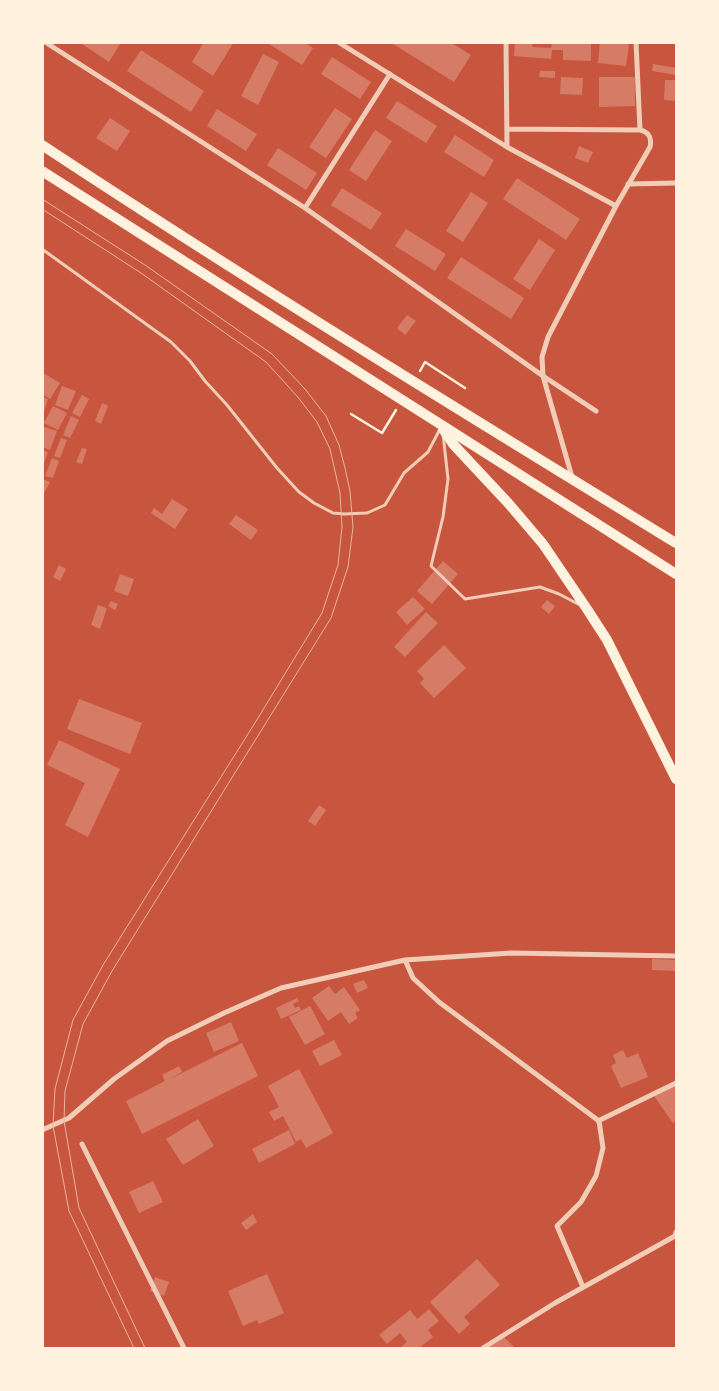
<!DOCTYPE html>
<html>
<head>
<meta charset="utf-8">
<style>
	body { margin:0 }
	#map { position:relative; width:719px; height:1391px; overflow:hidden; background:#c8553d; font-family:"Archivo Narrow",sans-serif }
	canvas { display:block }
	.frame { position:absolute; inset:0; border:44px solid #fff3e0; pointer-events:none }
</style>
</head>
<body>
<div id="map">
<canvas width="719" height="1391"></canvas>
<div class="frame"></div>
</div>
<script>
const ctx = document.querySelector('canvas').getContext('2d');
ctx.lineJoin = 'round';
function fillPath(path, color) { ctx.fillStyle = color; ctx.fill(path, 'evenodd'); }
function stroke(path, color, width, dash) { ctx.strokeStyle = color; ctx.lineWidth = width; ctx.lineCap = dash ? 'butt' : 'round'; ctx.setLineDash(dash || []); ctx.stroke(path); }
const building = new Path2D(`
	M79 42H121L109 62Z
	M204 42H234L213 76 192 62Z
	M266 42H304L313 48 302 65Z
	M390 42H450L471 55 454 82Z
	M515 42H533L532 47 551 48 552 42H591V61L563 60V50H552L551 59 514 56Z
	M600 42 629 44 626 66 598 63Z
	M141 50 204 91 191 112 127 71Z
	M263 54 279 62 258 105 241 96Z
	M332 57 371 82 360 99 321 74Z
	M653 64 676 68V75L652 71Z
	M540 71H555V78L539 77Z
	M561 77 583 78 582 95 560 94Z
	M599 77H635V106L599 107Z
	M665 80H676V101L664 100Z
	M397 101 437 126 426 143 386 118Z
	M335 108 352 119 326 158 309 147Z
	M217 109 257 134 246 151 207 126Z
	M110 118 130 131 117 151 96 138Z
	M375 130 392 141 366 181 349 170Z
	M455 135 494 160 484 177 444 152Z
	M579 146 593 152 588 163 575 158Z
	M278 148 317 173 306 190 267 165Z
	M517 178 580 219 566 240 503 199Z
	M342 188 382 213 371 230 331 205Z
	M471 192 488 203 463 242 446 231Z
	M406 229 446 254 435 271 395 246Z
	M539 239 555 250 530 290 513 279Z
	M461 257 524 298 511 319 447 278Z
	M407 315 416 321 405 335 397 328Z
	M45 374 60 383 50 399 42 394V377Z
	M62 386 76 391 68 410 55 405Z
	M82 395 89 399 80 417 72 413Z
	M42 397 48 399 43 415 42 414Z
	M102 403 108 406 101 424 95 421Z
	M53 406 67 413 58 430 44 423Z
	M71 416 79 420 70 438 63 435Z
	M42 426 57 431 50 450 42 447Z
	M61 438 67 440 60 458 54 456Z
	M82 448 87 449 82 464 76 462Z
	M42 450 48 452 43 466H42Z
	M52 458 59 461 53 478 45 476Z
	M43 479 50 482 42 497V480Z
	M172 499 188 509 175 529 151 513 154 508 162 514Z
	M236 515 258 530 251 540 229 524Z
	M443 561 458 574 432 604 417 591Z
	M59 565 66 569 60 581 53 577Z
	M120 574 134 579 128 596 114 591Z
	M413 597 425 609 407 625 396 612Z
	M547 600 555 606 549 614 541 607Z
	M111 601 118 604 115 610 108 606Z
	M98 605 107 608 100 629 91 625Z
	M426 612 438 623 405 657 394 647Z
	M444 645 466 668 434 698 420 683 424 679 417 671Z
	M79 699 142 723 130 754 67 729Z
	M59 740 120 769 88 837 65 825 85 783 47 765Z
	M319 805 326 810 315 826 308 821Z
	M652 959 676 960V971L652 970Z
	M364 980 368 988 357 993 353 984Z
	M329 986 335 994 344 987 360 1010 355 1013 358 1018 349 1024 341 1012 328 1021 312 998Z
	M297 998 299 1001 293 1004 295 1008 299 1006 301 1010 281 1019 276 1008Z
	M310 1006 325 1034 305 1045 289 1017Z
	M231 1022 239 1041 214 1052 206 1033Z
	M334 1040 342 1055 320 1066 312 1051Z
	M242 1043 258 1076 142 1134 126 1101 165 1081 162 1075 179 1066 182 1072 168 1080Z
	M623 1050 627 1058 638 1053 648 1077 621 1088 611 1066 616 1063 613 1055Z
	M299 1069 333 1133 306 1148 301 1139 296 1142 283 1116 274 1121 269 1112 279 1107 268 1086Z
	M676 1080V1120L673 1123 654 1096Z
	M198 1119 214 1146 183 1165 166 1139Z
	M289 1130 295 1144 259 1163 252 1149Z
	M153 1181 163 1202 139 1213 129 1192Z
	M253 1214 257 1222 246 1230 241 1223Z
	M477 1259 500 1285 464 1317 470 1324 459 1334 430 1302Z
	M267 1274 284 1313 259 1324 257 1320 243 1326 228 1291Z
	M155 1277 169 1282 164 1296 150 1291Z
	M429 1309 439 1321 428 1330 433 1337 419 1348H400L407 1342 400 1333 387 1344 379 1335 410 1310 417 1319Z
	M501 1334 515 1348H486Z`);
const path = new Path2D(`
	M420 371 425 362 465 388
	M351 414 382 433 396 410`);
const service = new Path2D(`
	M42 249 171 342 190 361 205 381 227 405 277 468 299 492 314 503 333 513 344 514 367 513 385 505 404 473 428 452 440 429
	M443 434 448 479 443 517 431 566 465 599 540 587 559 594 580 605`);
const minor = new Path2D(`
	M45 42 305 208 543 376 596 411
	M338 42 507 147 616 206
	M506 42 507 147
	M636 42 640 130
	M507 129 640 130C649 132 652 138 650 147L616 206 548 337 542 357 543 376 572 477
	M628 184 676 183
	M305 208 390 74
	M405 960 413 978 439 1002 599 1121 603 1148 596 1176 581 1202 557 1226 583 1287
	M598 1121 676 1083
	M42 1130 69 1118 114 1079 167 1041 224 1013 281 988 405 960 511 953 676 956
	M82 1144 184 1348
	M483 1348 555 1303 675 1236 676 1232`);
const trunk = new Path2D(`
	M42 145C251 283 464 413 676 543
	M42 171 676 574
	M443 429 453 444 509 504 543 544 587 609 607 640 676 779`);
const tram = new Path2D(`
	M42 199 145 265 272 354 305 389 326 416 339 445 345 468 350 491 353 527 348 567 331 618 112 971 83 1024 65 1091 64 1121 79 1208 145 1348
	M42 209 141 273 266 362 297 396 317 422 330 449 340 493 342 527 338 565 322 613 258 718 103 965 73 1020 55 1089 53 1126 69 1211 134 1348`);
fillPath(building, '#d67c66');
stroke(path, '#fff3e0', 2.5);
stroke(service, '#f1ccb7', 3);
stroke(minor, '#f1ccb7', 5);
stroke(trunk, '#fff3e0', 10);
stroke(tram, '#e9b49f', 1);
</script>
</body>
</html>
